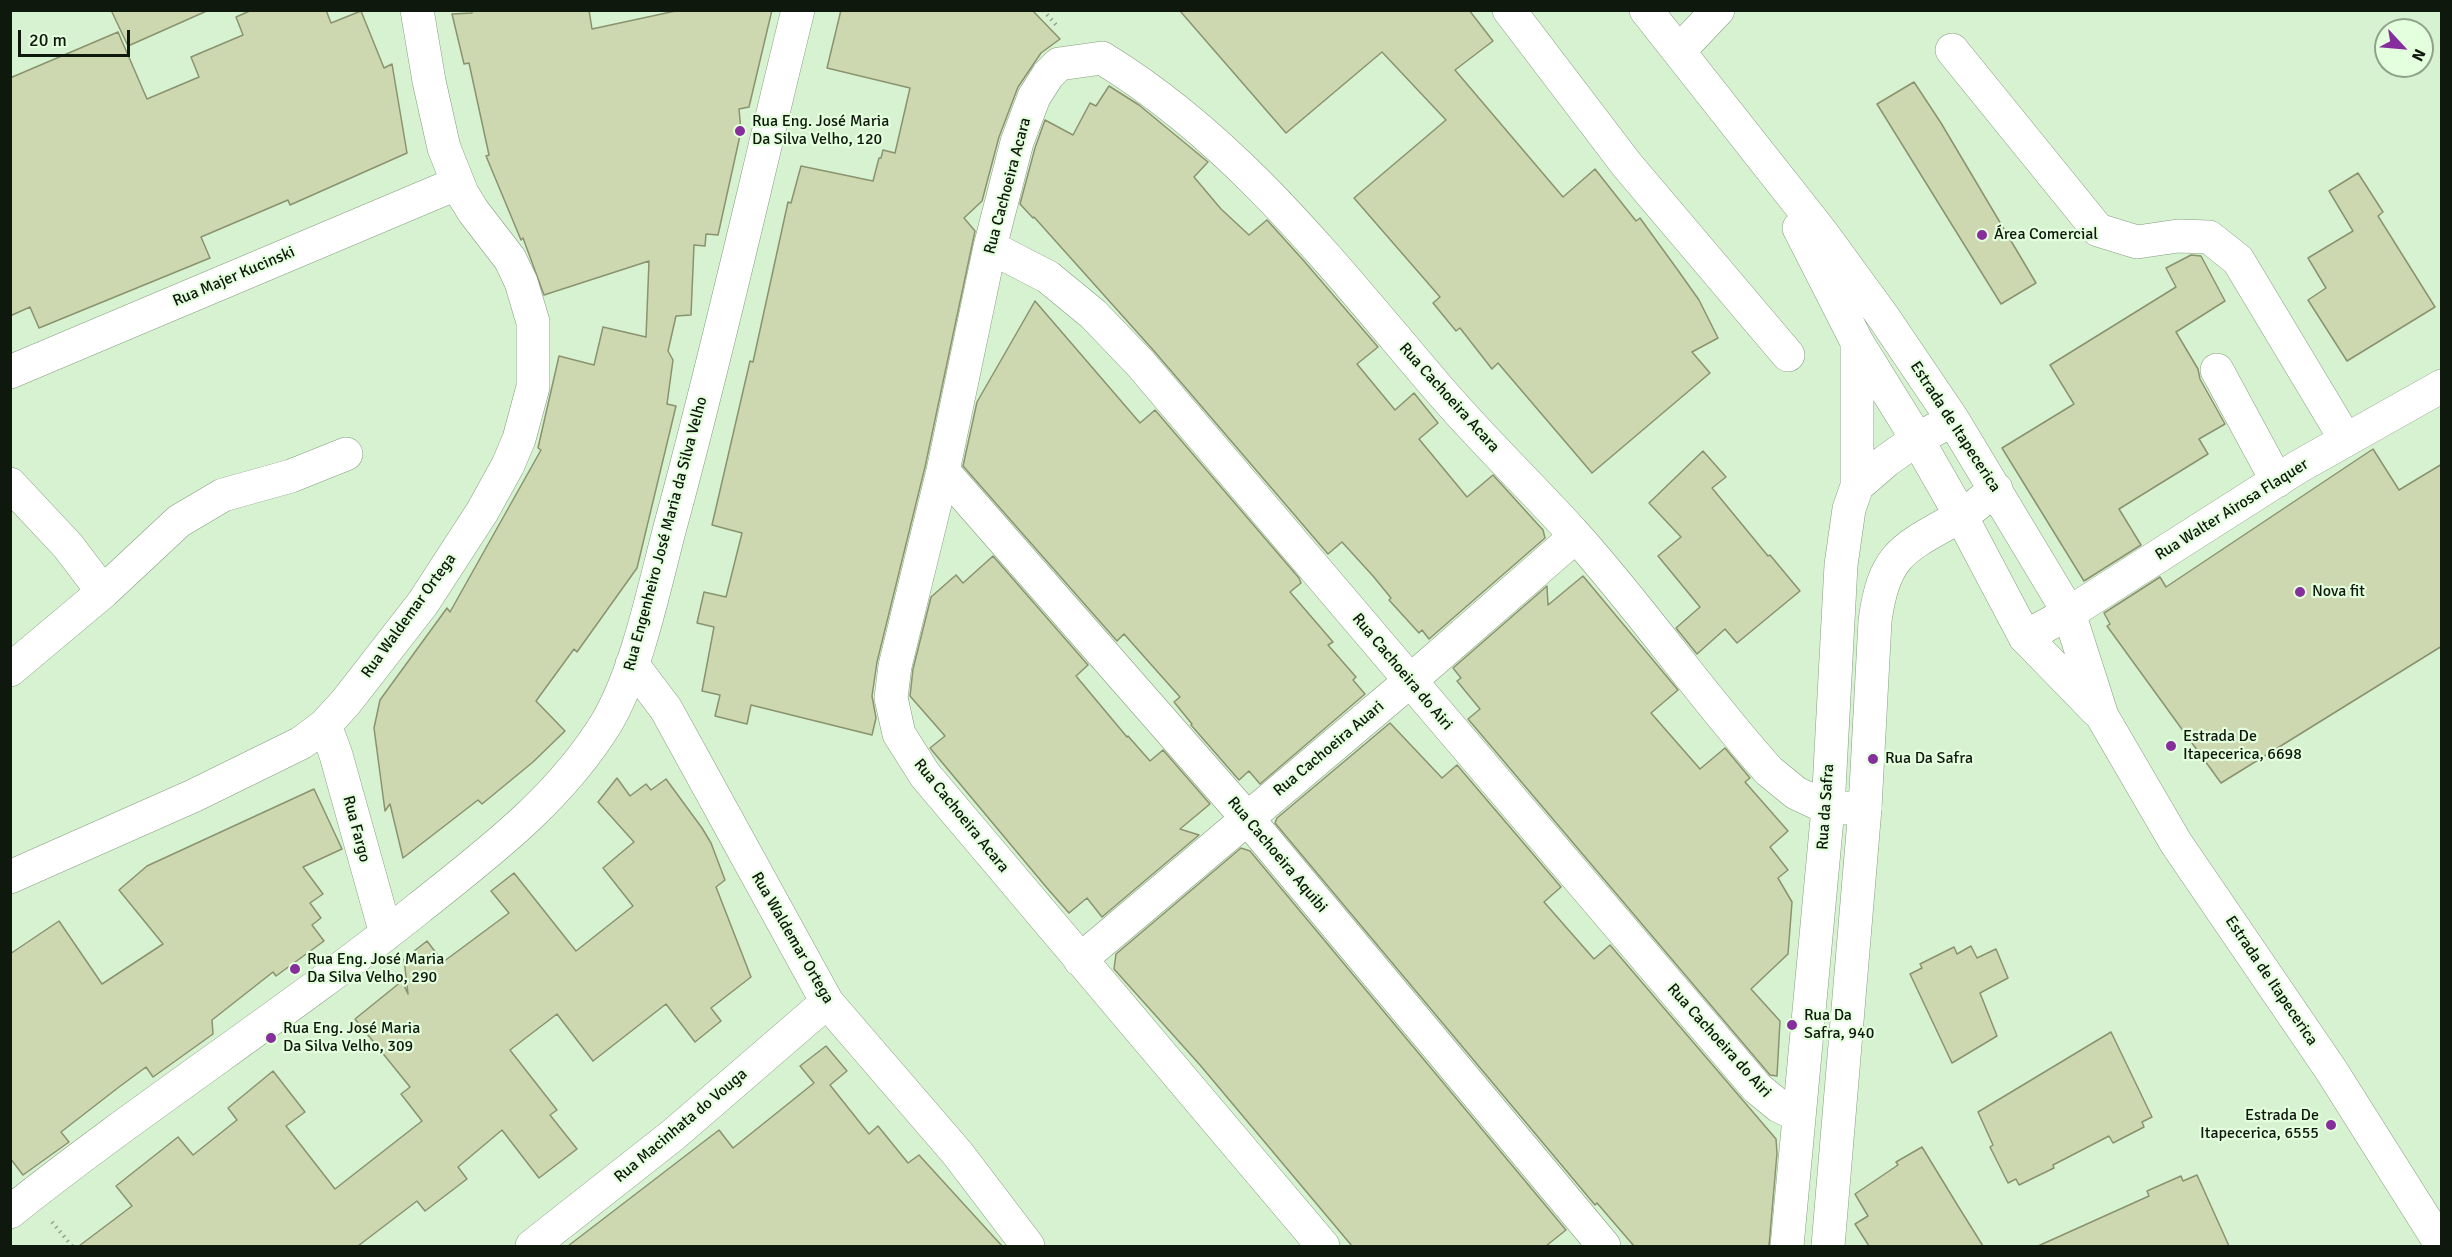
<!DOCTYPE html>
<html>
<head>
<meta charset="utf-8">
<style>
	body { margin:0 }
	#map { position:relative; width:2452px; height:1257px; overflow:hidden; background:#d7f2d0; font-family:Signika,sans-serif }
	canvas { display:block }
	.frame { position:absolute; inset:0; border:12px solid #0f180d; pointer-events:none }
	.north { position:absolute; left:2374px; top:18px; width:60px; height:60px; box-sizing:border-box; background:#e4ffdd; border:2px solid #8fa38a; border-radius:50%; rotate:116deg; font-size:16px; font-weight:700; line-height:24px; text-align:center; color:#0f180d }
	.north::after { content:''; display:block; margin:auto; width:21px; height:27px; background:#862f9c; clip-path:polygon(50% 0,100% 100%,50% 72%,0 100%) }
	.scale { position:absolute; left:18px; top:30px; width:112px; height:27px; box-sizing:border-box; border:3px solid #0f180d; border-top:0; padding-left:8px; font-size:18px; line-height:21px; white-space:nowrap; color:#0f180d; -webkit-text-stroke:4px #e4ffdd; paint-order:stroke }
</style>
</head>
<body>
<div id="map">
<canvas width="2452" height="1257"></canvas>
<div class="frame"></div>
<div class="north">N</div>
<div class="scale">20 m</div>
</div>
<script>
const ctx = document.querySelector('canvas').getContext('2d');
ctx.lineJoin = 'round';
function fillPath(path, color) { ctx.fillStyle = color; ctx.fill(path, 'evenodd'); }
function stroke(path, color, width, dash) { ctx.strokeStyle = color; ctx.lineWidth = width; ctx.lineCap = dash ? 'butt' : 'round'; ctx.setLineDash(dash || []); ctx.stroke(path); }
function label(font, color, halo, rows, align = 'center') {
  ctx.font = font + ' Signika,sans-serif'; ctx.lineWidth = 4.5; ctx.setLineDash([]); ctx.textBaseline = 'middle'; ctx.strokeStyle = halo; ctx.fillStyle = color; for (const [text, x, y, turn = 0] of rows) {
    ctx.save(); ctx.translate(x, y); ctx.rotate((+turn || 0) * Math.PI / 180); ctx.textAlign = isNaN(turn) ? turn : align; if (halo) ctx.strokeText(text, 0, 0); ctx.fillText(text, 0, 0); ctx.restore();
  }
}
const building = new Path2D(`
	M111 10H209L128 46Z
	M252 10H326L331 23 361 11 384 68 392 64 407 153 290 205 288 200 201 237 210 258 39 328 30 307 10 316V78L118 32 147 99 199 77 191 57 243 35 236 17Z
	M472 10H589L592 29 680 10H772L749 107 739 109 741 131 718 235 706 234 705 246 694 245 691 315 676 316 668 351 673 360 667 404 676 406 637 568 577 652 574 649 536 701 565 731 533 762 482 804 478 800 403 858 390 804 385 811 374 728 380 700 447 608 450 612 541 450 538 448 559 356 594 365 603 327 646 337 649 261 544 295 523 238 521 240 486 156 489 155 469 63 464 64 452 14 472 13Z
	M841 10H1032L1060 39 1041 53 1018 87 999 137 982 201 964 218 975 231 925 467 877 662 872 696 876 718 872 735 751 705 747 724 715 716 720 695 702 691 714 627 697 623 704 592 726 597 742 533 712 525 750 361 753 362 788 202 791 203 801 166 873 181 879 158H881L883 150 895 153 910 88 827 68Z
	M1469 10 1493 41 1455 70 1563 197 1595 169 1636 221 1640 218 1677 269 1699 300 1718 338 1692 352 1710 373 1592 473 1498 363 1492 369 1460 328 1456 331 1433 303 1440 297 1354 198 1446 120 1382 52 1286 133 1180 11Z
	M1914 82 1941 123 2036 283 2001 304 1877 104Z
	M1109 86 1139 105 1208 162 1194 177 1221 209 1249 235 1267 220 1304 261 1378 347 1357 364 1395 410 1414 393 1438 423 1419 439 1467 497 1493 475 1543 530 1545 538 1429 639 1422 630 1419 633 1389 600 1391 598 1373 576 1342 542 1328 554 1154 351 1034 217 1033 218 1020 204 1035 148 1045 120 1073 135 1090 103 1096 106Z
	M2358 173 2383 212 2378 216 2435 307 2347 361 2308 300 2326 288 2308 258 2353 231 2329 191Z
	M2191 255 2201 256 2225 301 2176 332 2198 369 2200 379 2225 424 2199 439 2208 454 2119 509 2141 545 2084 581 2002 448 2074 404 2050 365 2176 287 2166 268Z
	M1035 301 1140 423 1155 410 1299 578 1301 583 1290 592 1333 642 1328 645 1356 677 1353 680 1365 694 1260 784 1249 771 1239 780 1191 725 1192 724 1174 702 1180 697 1124 634 1117 641 963 466 977 402Z
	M2373 449 2399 490 2442 464V646L2221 783 2107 626 2110 624 2104 613 2160 577 2166 587Z
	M1703 451 1726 477 1712 488 1768 556 1770 555 1800 591 1737 643 1725 629 1697 654 1676 628 1700 607 1658 556 1681 537 1649 503Z
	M993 556 1088 665 1076 676 1127 737 1128 736 1150 761 1163 750 1210 804 1180 829 1199 835 1102 917 1087 898 1069 913 1047 888 930 748 945 736 910 696 913 669 931 597 956 575 963 583Z
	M1583 576 1678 690 1651 713 1700 769 1725 748 1750 778 1745 782 1788 831 1770 847 1788 870 1778 878 1792 902 1788 954 1751 989 1780 1021 1777 1076 1770 1075 1468 719 1480 709 1457 681 1461 678 1453 668 1547 586 1548 605Z
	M1390 723 1442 778 1457 765 1561 887 1544 902 1594 959 1610 945 1776 1139 1777 1153 1769 1246H1634L1597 1203 1595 1205 1275 823 1277 818Z
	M617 778 630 796 646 784 651 790 666 779 702 828 711 843 725 880 716 887 751 977 711 1008 721 1021 695 1042 666 1004 593 1061 557 1014 510 1050 557 1110 550 1115 577 1149 539 1178 502 1130 458 1167 467 1179 425 1211 417 1201 358 1246H79L132 1206 116 1186 178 1137 193 1155 237 1120 228 1108 273 1071 305 1112 286 1126 335 1189 422 1121 401 1094 410 1087 355 1019 402 981 408 994 404 959 427 941 443 962 509 913 491 891 514 873 576 951 633 906 603 868 634 842 598 802Z
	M314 789 342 849 303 867 323 894 310 903 321 918 312 925 324 941 276 976 273 972 212 1020 213 1034 153 1077 146 1067 119 1087 61 1132 69 1142 23 1175 10 1158V954L59 921 102 984 163 944 119 890 147 866Z
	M1241 848 1250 851 1566 1230 1546 1246H1352L1200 1065 1114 969 1116 954Z
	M1971 946 1977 958 1996 949 2008 978 1980 993 1997 1036 1952 1063 1910 974 1922 968 1920 964 1954 947 1957 954Z
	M2111 1032 2152 1117 2142 1122 2144 1127 2113 1143 2109 1136 2053 1165 2054 1168 2019 1185 2016 1179 2008 1183 1990 1147 1993 1145 1978 1112Z
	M826 1046 847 1071 830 1085 869 1134 878 1126 908 1163 919 1155 1002 1246H568L719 1130 733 1148 814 1083 800 1066Z
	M1922 1147 1958 1206 1983 1246H1869L1855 1224 1868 1216 1855 1194 1898 1165 1896 1162Z
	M2197 1175 2229 1246H2038L2149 1196 2147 1191 2181 1176 2183 1181Z`);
const path = new Path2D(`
	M1043 10 1058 27
	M52 1222 72 1246`);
const minor = new Path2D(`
	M1509 10 1627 165 1788 355
	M1952 50 2098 230 2137 242 2178 236 2209 237 2238 260 2346 440
	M1679 51 1718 10
	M990 247 1048 277 1093 314 1140 363 1757 1088 1779 1106 1798 1115
	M2217 370 2277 481
	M10 372 458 183
	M943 471 1247 818 1604 1246
	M10 484 68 546 103 592
	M2025 637 2069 613 2298 467 2442 386
	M632 664 666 709 827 1002 958 1154 1028 1246
	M10 670 103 592 179 521 223 495 291 476 346 454
	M325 725 336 755 386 934
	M10 877 193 796 301 743 325 725 346 702 423 603 482 512 508 465 519 439 533 387V322L521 282 510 259 473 211 462 193 444 148 429 81 417 10
	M1080 960 1410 681 1576 536
	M10 1212C143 1106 286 1014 419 908 488 853 560 799 607 722 639 667 655 582 672 520 718 351 756 180 798 10
	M532 1246 673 1135 827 1002
	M1323 1246 925 775 899 734 891 698 895 666 943 471 990 247 1017 142 1034 97 1048 75 1059 64 1102 58C1235 139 1331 263 1431 380 1476 434 1528 483 1575 535 1643 611 1701 695 1769 771L1796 793 1828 808H1865`);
const major = new Path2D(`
	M1646 10 1822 233 1884 318 1953 420 2069 613 2102 716 2176 843 2331 1070 2442 1246
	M1799 228 1857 342 1917 439 1961 516 2025 637 2096 710
	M1857 342V486
	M1787 1246 1828 808 1841 565 1849 509 1857 486 1886 461 1917 439 1953 420
	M1828 1246 1865 808 1875 621C1884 553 1904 548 1959 517 1972 510 1984 498 1996 489`);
const markers = [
	[740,131,6,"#862f9c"],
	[1982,235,6,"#862f9c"],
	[2300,592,6,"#862f9c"],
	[2171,746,6,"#862f9c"],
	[1873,759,6,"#862f9c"],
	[295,969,6,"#862f9c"],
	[1792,1025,6,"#862f9c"],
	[271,1038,6,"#862f9c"],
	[2331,1125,6,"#862f9c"]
];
const poiNames = [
	["Rua Eng. José Maria",752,122],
	["Da Silva Velho, 120",752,140],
	["Área Comercial",1994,235],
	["Nova fit",2312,592],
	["Estrada De",2183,737],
	["Itapecerica, 6698",2183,755],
	["Rua Da Safra",1885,759],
	["Rua Eng. José Maria",307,960],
	["Da Silva Velho, 290",307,978],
	["Rua Da",1804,1016],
	["Safra, 940",1804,1034],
	["Rua Eng. José Maria",283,1029],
	["Da Silva Velho, 309",283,1047],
	["Estrada De",2319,1116,"right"],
	["Itapecerica, 6555",2319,1134,"right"]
];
const streetNames = [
	["Rua Cachoeira Acara",1008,186,-75],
	["Rua Majer Kucinski",234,277,-23],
	["Rua Cachoeira Acara",1449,398,48],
	["Estrada de Itapecerica",1955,427,57],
	["Rua Walter Airosa Flaquer",2232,510,-32],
	["Rua Engenheiro José Maria da Silva Velho",666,534,-75],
	["Rua Waldemar Ortega",409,616,-54],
	["Rua Cachoeira do Airi",1402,672,50],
	["Rua Cachoeira Auari",1329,749,-40],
	["Rua da Safra",1826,807,-86],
	["Rua Cachoeira Acara",961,816,51],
	["Rua Fargo",356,829,75],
	["Rua Cachoeira Aquibi",1277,855,50],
	["Rua Waldemar Ortega",792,938,60],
	["Estrada de Itapecerica",2271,981,56],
	["Rua Cachoeira do Airi",1719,1041,48],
	["Rua Macinhata do Vouga",681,1126,-40]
];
fillPath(building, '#cdd7b0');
stroke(building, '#8a936f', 1.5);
stroke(minor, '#859e7f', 34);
stroke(major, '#859e7f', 34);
stroke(path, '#92a68c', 4, [1.5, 4.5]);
stroke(minor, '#fff', 33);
stroke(major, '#fff', 33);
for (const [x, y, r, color] of markers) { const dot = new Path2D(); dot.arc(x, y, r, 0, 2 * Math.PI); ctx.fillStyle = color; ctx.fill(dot); stroke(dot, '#e4ffdd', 2); }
label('16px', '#0f180d', '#e4ffdd', poiNames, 'left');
label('16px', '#0f180d', '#e4ffdd', streetNames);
</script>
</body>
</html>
